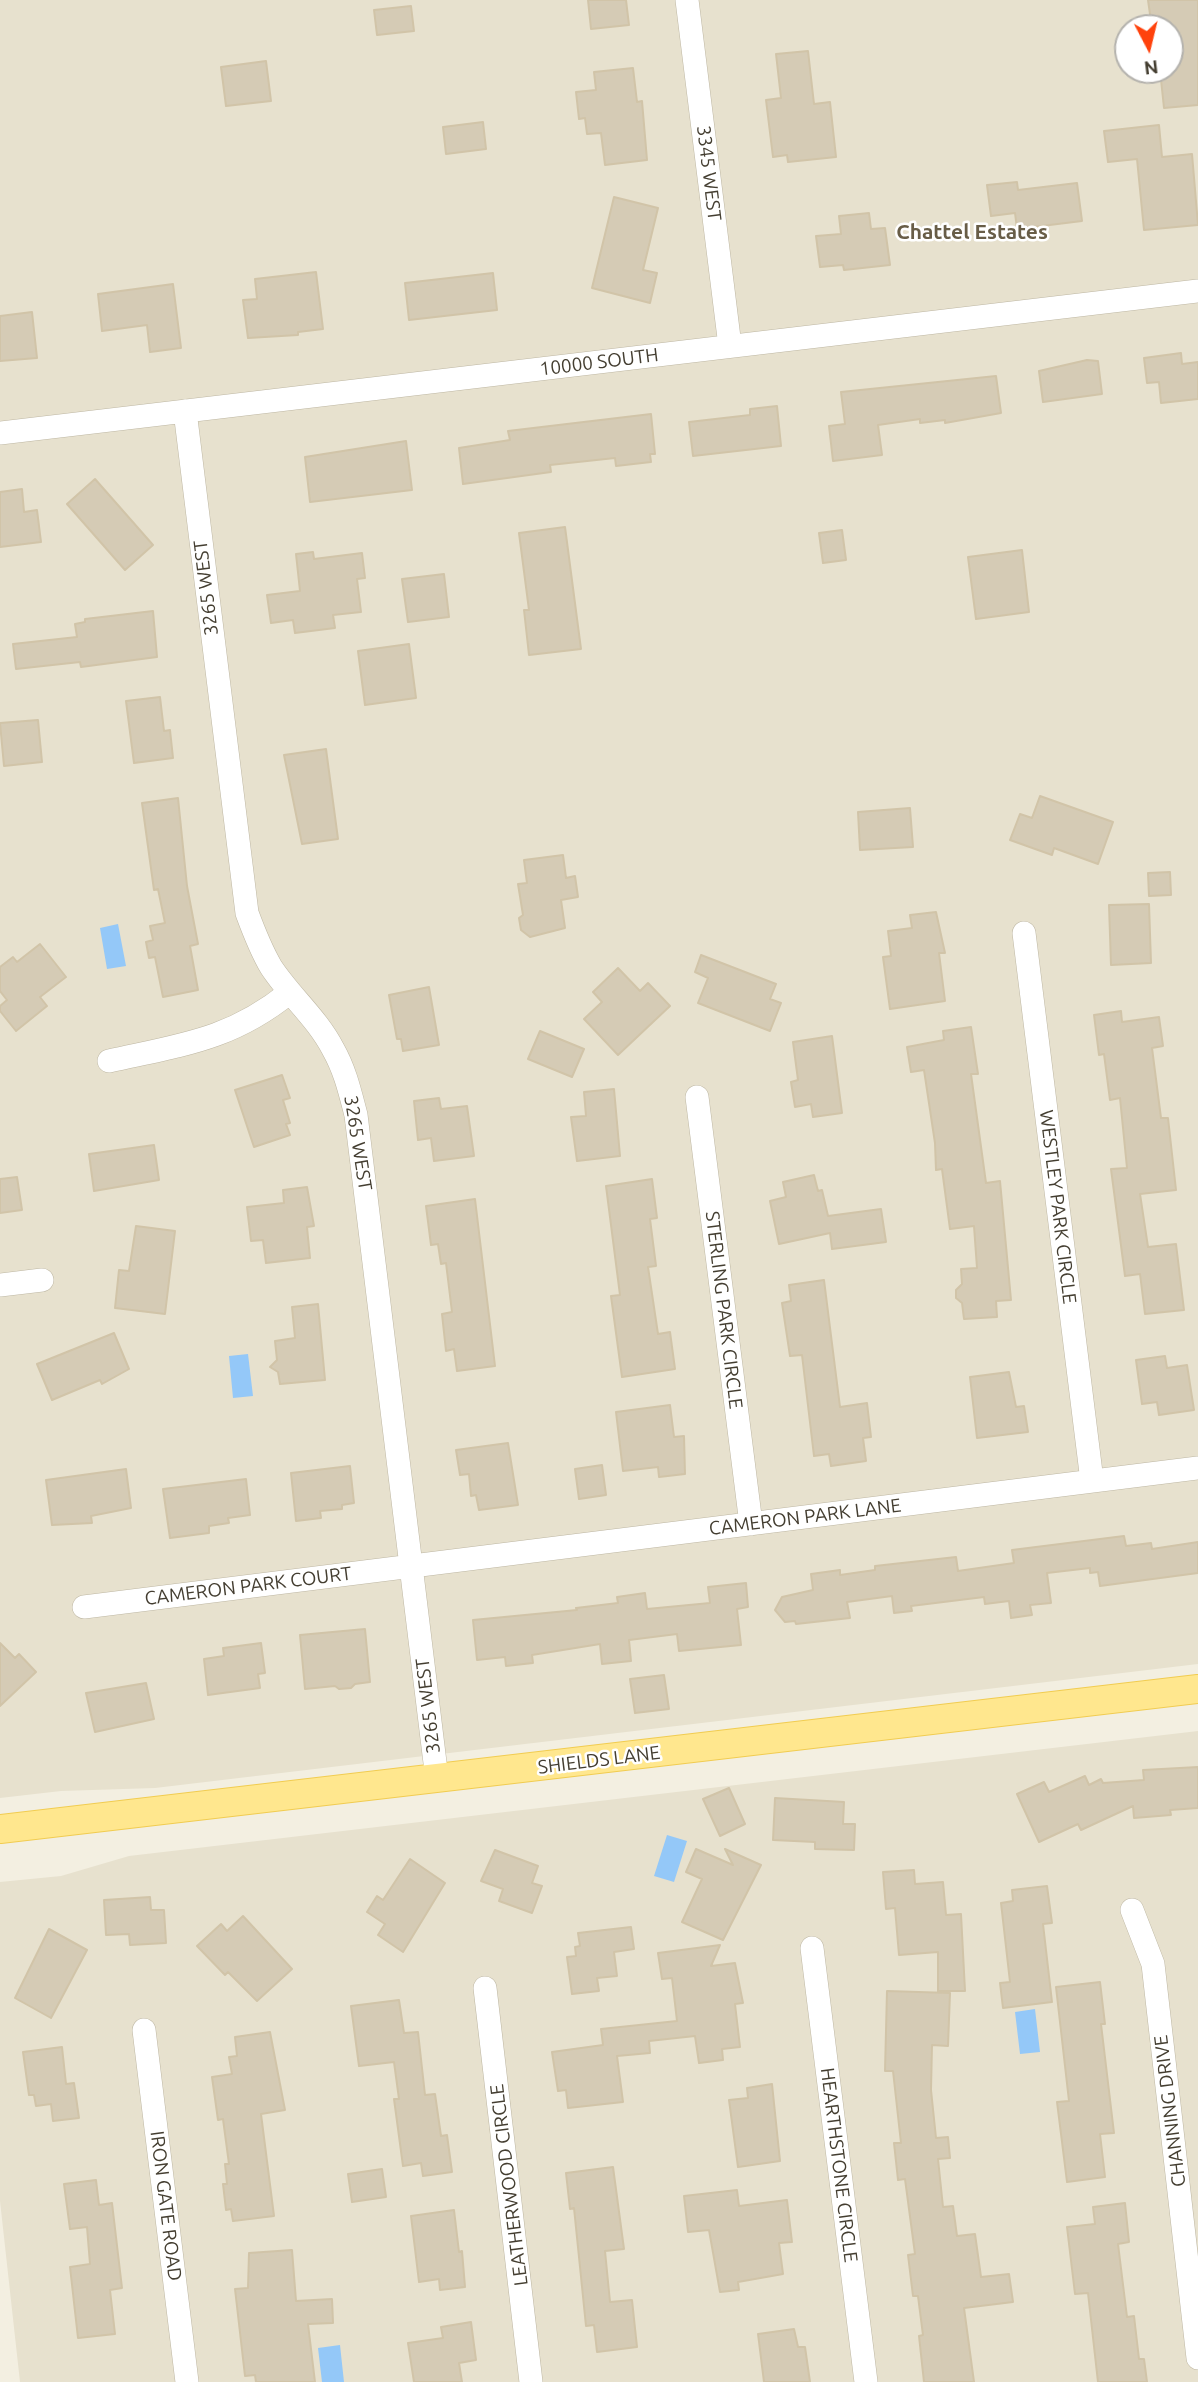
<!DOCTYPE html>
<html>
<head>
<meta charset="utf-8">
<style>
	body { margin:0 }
	#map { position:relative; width:1198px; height:2382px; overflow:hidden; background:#f3efe1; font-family:Ubuntu,sans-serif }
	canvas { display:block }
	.north { position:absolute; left:1114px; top:14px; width:70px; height:70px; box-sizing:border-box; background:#fff; border:2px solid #b4b2ad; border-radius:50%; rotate:173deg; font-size:19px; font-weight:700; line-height:28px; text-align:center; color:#443e31 }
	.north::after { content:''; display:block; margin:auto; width:24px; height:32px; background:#ff420c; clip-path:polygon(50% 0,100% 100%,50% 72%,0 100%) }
</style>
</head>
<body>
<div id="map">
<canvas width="1198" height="2382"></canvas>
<div class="north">N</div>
</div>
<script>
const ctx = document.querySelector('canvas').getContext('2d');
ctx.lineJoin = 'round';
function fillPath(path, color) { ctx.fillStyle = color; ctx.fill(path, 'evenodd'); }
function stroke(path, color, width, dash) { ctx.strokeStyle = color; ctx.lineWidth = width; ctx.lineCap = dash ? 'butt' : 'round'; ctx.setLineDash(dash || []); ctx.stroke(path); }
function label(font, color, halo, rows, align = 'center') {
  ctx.font = font + ' Ubuntu,sans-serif'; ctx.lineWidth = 5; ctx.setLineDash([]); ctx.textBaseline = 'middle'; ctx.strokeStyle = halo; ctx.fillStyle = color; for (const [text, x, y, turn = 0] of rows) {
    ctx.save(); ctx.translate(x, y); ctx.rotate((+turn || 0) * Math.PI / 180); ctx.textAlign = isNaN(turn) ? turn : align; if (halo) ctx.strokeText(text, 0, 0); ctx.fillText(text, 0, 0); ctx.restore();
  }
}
const residential = new Path2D(`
	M0 0H1198V1664L155 1788 61 1791 0 1798ZM1128 28H1170V70H1128Z
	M1198 1731V2382H20L0 2201V1882L61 1876 129 1856Z`);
const water = new Path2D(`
	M118 924 126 966 107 969 100 928Z
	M248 1354 253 1396 233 1398 229 1356Z
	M667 1835 687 1841 674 1882 654 1876Z
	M1035 2009 1040 2052 1020 2054 1015 2012Z
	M340 2345 344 2382H322L318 2348Z`);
const building = new Path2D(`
	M588 0H626L629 25 591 29Z
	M1148 0H1198V105L1164 108 1160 70H1170V28H1152Z
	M411 6 414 31 377 35 374 10Z
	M808 51 814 104 830 102 836 157 788 162 787 155 773 157 766 100 781 98 776 54Z
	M266 61 271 101 226 106 221 67Z
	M633 68 637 102 642 101 647 160 605 165 601 133 587 134 585 118 579 119 576 92 596 90 594 72Z
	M483 122 486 149 446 154 443 127Z
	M1159 125 1162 157 1192 154 1198 225 1144 230 1137 159 1108 162 1104 131Z
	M1017 182 1018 190 1077 183 1082 221 1017 229 1015 213 991 216 987 185Z
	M614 197 658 208 643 270 657 273 650 303 592 288Z
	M869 213 871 229 885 228 890 265 844 270 843 265 820 267 816 236 841 234 839 216Z
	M316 272 323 329 298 332V335L248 338 243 300 257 299 255 279Z
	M493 273 497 310 409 320 405 283Z
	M173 284 181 348 150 352 147 325 102 331 98 294Z
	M32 312 37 358 0 361V316Z
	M1181 353 1182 364 1198 362V399L1161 403 1159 382 1147 383 1144 358Z
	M1087 360 1098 361 1102 394 1043 402 1039 371Z
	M996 376 1001 413 945 423V420L920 423V419L878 425 882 455 833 461 829 426 845 424 841 392Z
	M777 406 781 446 693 456 689 422 750 415V409Z
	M651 414 655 454H650L651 462 616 466 615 458 550 465 551 472 463 484 459 448 510 440 508 431Z
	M406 441 412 490 310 502 305 457Z
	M95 479 153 545 125 570 67 504Z
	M22 489 24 512 37 510 41 542 0 547V492Z
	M565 527 581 649 529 655 524 610H529L519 533Z
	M842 530 846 560 823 563 819 533Z
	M1022 550 1029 612 976 619 968 557Z
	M313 552 314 559 362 553 365 578 357 579 361 612 333 615 335 628 295 633 293 620 271 623 267 595 300 591 296 554Z
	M444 574 449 617 408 622 402 579Z
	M153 611 157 657 81 667 80 662 16 669 13 644 77 637 75 624 85 622V619Z
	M409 644 416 698 365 705 358 651Z
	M160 697 164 731 170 730 173 758 134 763 126 701Z
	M38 720 42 762 4 766 0 723Z
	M326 749 338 839 302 844 284 755Z
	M1040 796 1113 822 1098 864 1054 848 1052 855 1010 840 1020 814 1032 818Z
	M178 798 187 886 198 944 190 946 198 990 163 997 155 957 149 958 146 942 153 940 150 926 165 923 158 889 154 890 142 803Z
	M910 808 913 847 860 850 858 812Z
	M563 855 566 878 575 876 578 897 561 900 565 928 530 937 521 930 519 918 523 915 518 884 527 883 524 860Z
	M1170 872 1171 895 1149 896 1148 873Z
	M1149 904 1151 963 1111 965 1109 905Z
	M936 912 945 953H939L945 1001 890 1009 883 957 891 956 888 931 912 928 910 915Z
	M40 944 66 977 40 997 47 1006 16 1031 0 1011V1006L7 1000 0 991V967L13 957 17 962Z
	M701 955 776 984 770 999 781 1003 770 1031 698 1003 708 978 695 972Z
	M618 968 640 991 648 983 670 1006 618 1055 584 1019 602 1002 593 992Z
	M429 987 439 1045 403 1051 401 1039H397L389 995Z
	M1121 1011 1122 1022 1159 1017 1163 1046 1152 1048 1161 1118H1168L1176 1190 1140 1194 1148 1247 1176 1244 1184 1310 1145 1314 1140 1274 1125 1276 1111 1169 1127 1168 1120 1098 1110 1100 1104 1054 1099 1055 1094 1015Z
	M971 1027 978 1074H971L986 1183 1000 1181 1011 1300 996 1301 997 1317 964 1319 962 1303 956 1298V1290L962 1284 961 1269 977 1268 974 1226 950 1229 942 1169 936 1170 935 1143 924 1070 911 1072 907 1047 944 1040 943 1031Z
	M540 1031 584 1049 572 1077 528 1059Z
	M832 1036 842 1113 813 1117 811 1104 795 1107 791 1082 798 1080 793 1042Z
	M282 1075 290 1098 283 1100 290 1123 286 1124 290 1135 254 1147 235 1090Z
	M614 1089 620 1156 577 1161 571 1117 586 1116 584 1092Z
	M439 1098 441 1109 467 1106 474 1156 434 1161 431 1138 418 1140 414 1101Z
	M154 1145 159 1180 94 1191 89 1154Z
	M814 1175 818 1191 822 1190 828 1216 881 1209 886 1242 832 1249 830 1233 779 1244 770 1201 786 1197 783 1182Z
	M17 1177 22 1210 0 1213V1179Z
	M652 1179 657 1218 650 1219 656 1266 648 1267 658 1334 670 1332 675 1369 622 1377 611 1296 620 1295 606 1186Z
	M307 1187 314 1226 307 1227 310 1258 266 1263 263 1240 251 1241 247 1207 284 1203 283 1190Z
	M475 1199 495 1366 457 1371 454 1349 446 1351 442 1314 452 1312 446 1263 441 1264 438 1244 431 1245 426 1206Z
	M136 1226 175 1231 165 1314 115 1308 119 1270 129 1271Z
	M824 1280 840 1407 867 1403 871 1437 863 1438 866 1461 831 1466 829 1454 814 1456 802 1355 790 1356 782 1303 791 1301 789 1285Z
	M318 1304 325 1380 280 1384 278 1372 270 1367 277 1360 275 1341 295 1338 292 1307Z
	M114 1333 129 1369 102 1384 100 1380 52 1400 37 1364Z
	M1165 1356 1167 1368 1187 1365 1194 1410 1159 1415 1157 1402 1142 1404 1136 1360Z
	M1009 1372 1016 1407 1024 1406 1028 1432 977 1438 970 1377Z
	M670 1405 674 1437 684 1436 685 1474 659 1477 658 1467 623 1471 616 1412Z
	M508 1443 518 1505 479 1510 476 1495 471 1496 469 1474 460 1475 456 1450Z
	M602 1465 606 1495 579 1499 575 1469Z
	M350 1466 354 1503 342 1505V1509L320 1511 321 1518 296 1521 291 1473Z
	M126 1469 131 1508 91 1516 92 1523 52 1525 46 1480Z
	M246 1479 250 1515 228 1518 229 1523 209 1526V1533L170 1538 163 1489Z
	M1124 1536 1126 1546 1151 1543 1152 1549 1198 1542V1573L1100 1586 1098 1572 1090 1573V1568L1047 1573 1051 1603 1030 1605 1032 1615 1011 1618 1009 1601 985 1604 984 1597 911 1606 912 1611 894 1613 892 1596 847 1602 850 1618 796 1624 795 1621 785 1622 775 1610 782 1597 813 1590 811 1574 840 1570V1575L875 1570V1566L956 1557 958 1571 1014 1563 1012 1550Z
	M746 1583 748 1607 737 1609 741 1645 679 1651 677 1634 629 1640 631 1661 602 1664 600 1644 532 1655 533 1663 506 1666 505 1657 477 1660 473 1620 577 1610 576 1608 618 1603 617 1597 645 1593 647 1609 710 1603 708 1587Z
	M365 1629 370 1682 355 1684 351 1688 339 1689 335 1686 305 1689 300 1635Z
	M0 1643 15 1658 19 1654 36 1672 0 1706Z
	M261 1643 265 1673 258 1674 260 1688 208 1695 204 1659 224 1656 223 1648Z
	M664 1675 669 1709 635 1713 630 1679Z
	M146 1683 154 1719 95 1732 86 1693Z
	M1198 1767V1808L1170 1810 1171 1815 1134 1818 1133 1806 1081 1830 1078 1824 1039 1842 1017 1794 1044 1782 1049 1792 1085 1776 1089 1785 1101 1779 1103 1783 1144 1780 1143 1770Z
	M729 1788 745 1824 720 1836 703 1799Z
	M775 1798 844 1802 843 1824H855L854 1850 815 1849V1842L773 1840Z
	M696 1849 733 1865 725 1849 761 1865 723 1940 682 1922 702 1879 686 1872Z
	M495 1850 538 1866 532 1883 542 1886 532 1913 499 1901 503 1889 481 1881Z
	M410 1859 445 1883 403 1952 378 1935 385 1924 367 1912 377 1896 383 1900Z
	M914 1870 915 1884 943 1882 946 1915 961 1914 965 1991H938V1952L899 1955 895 1908 886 1909 883 1872Z
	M1047 1886 1052 1923 1043 1924 1052 2002 1003 2008 1000 1983 1010 1982 1001 1903 1013 1901 1012 1890Z
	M150 1897 151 1910H164L166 1943 130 1945 129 1934 106 1935 104 1900Z
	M243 1916 292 1969 257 2001 228 1972 225 1975 197 1946 221 1924 227 1931Z
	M631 1927 634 1949 614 1952 617 1976 597 1978 599 1991 572 1994 567 1957 576 1956 575 1947 580 1946 578 1933Z
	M49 1929 87 1950 51 2018 15 1998Z
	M720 1945 711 1966 735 1963 743 2003 735 2004 740 2047 722 2049 723 2060 699 2063 695 2036 649 2041 650 2053 617 2056 623 2102 568 2108 566 2090 558 2091 552 2052 603 2045 601 2029 677 2021 672 1978 662 1979 658 1953Z
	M1100 1982 1105 2024H1101L1114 2133 1100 2134 1105 2177 1067 2182 1057 2102 1069 2101 1056 1987Z
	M887 1991 950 1993 948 2046 932 2045 931 2090 936 2138 948 2137 950 2158 938 2159 943 2207 953 2206 957 2236 975 2234 981 2277 1009 2274 1013 2302 964 2308 974 2382H924L919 2336 923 2335 918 2296H913L908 2255 915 2254 905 2179 898 2180 894 2143H901L893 2071H885Z
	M399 2000 404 2033 418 2032 425 2095 435 2094 441 2136 447 2135 452 2172 423 2176 421 2163 403 2166 394 2099H399L394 2062 359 2066 351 2006Z
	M270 2032 285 2110 261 2114 274 2216 233 2221 231 2209 226 2210 223 2184H227L225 2164H229L223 2119 218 2120 212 2077 232 2074 229 2057 237 2056 235 2037Z
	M62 2047 66 2084 74 2083 79 2118 53 2121 51 2104 36 2106 34 2095H29L23 2052Z
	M772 2084 780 2161 738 2167 729 2100 748 2098 747 2088Z
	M613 2167 624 2249 605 2251 610 2302 632 2300 637 2347 597 2352 594 2325 586 2326 574 2208 570 2209 566 2173Z
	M382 2169 386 2197 352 2202 348 2174Z
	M96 2180 99 2205 112 2203 122 2288 110 2290 115 2334 78 2338 70 2267 90 2264 87 2227 70 2229 64 2184Z
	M737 2190 739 2206 787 2200 792 2242 779 2243 783 2274 738 2282 739 2290 720 2292 709 2230 688 2232 684 2196Z
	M1125 2203 1129 2242 1118 2244 1127 2317 1134 2316 1139 2359H1144L1147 2382H1098L1088 2293 1075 2294 1067 2227 1095 2224 1093 2207Z
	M454 2210 459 2252 462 2251 465 2287 440 2290 439 2279 419 2282 411 2216Z
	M292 2250 296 2301 332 2299 333 2323 308 2324 315 2382H256L255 2375 245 2376 235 2289 248 2288 249 2253Z
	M471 2322 476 2360 459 2363 462 2382H414L408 2343 443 2338 441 2327Z
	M794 2329 798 2347H805L810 2382H764L758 2334Z`);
const minor = new Path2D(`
	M687 0 730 346
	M185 411 247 913C254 932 261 950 271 967 290 996 317 1018 333 1049 345 1070 350 1092 356 1115L437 1779
	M0 433 1198 291
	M1024 933 1092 1481
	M109 1061C181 1045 231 1040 290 992
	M697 1097 751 1524
	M0 1285 42 1280
	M84 1607 1198 1468
	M1132 1910 1153 1964 1198 2358
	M812 1948 866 2382
	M485 1988 531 2382
	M144 2030 187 2382`);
const major = new Path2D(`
	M0 1829 1198 1689`);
const streetNames = [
	["3345 WEST",709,173,83],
	["10000 SOUTH",599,362,-7],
	["3265 WEST",206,588,-97],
	["3265 WEST",358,1143,81],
	["WESTLEY PARK CIRCLE",1058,1207,83],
	["STERLING PARK CIRCLE",724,1310,83],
	["CAMERON PARK LANE",805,1517,-7],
	["CAMERON PARK COURT",248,1586,-7],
	["3265 WEST",428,1706,-97],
	["SHIELDS LANE",599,1760,-7],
	["CHANNING DRIVE",1170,2111,-97],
	["HEARTHSTONE CIRCLE",839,2165,83],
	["LEATHERWOOD CIRCLE",509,2185,-97],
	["IRON GATE ROAD",166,2206,83]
];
const neighbourhoodNames = [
	["Chattel Estates",972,232]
];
fillPath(residential, '#e7e1ce');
fillPath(water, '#94c8f8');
fillPath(building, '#d5cbb5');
stroke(building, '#d1c4a8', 2);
stroke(minor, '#beb7a3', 24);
stroke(major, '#f1cc51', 30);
stroke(minor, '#fff', 23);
stroke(major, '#ffe78e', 28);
label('19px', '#443e31', '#fff', streetNames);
label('bold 21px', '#685d47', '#fff', neighbourhoodNames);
</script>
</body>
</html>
